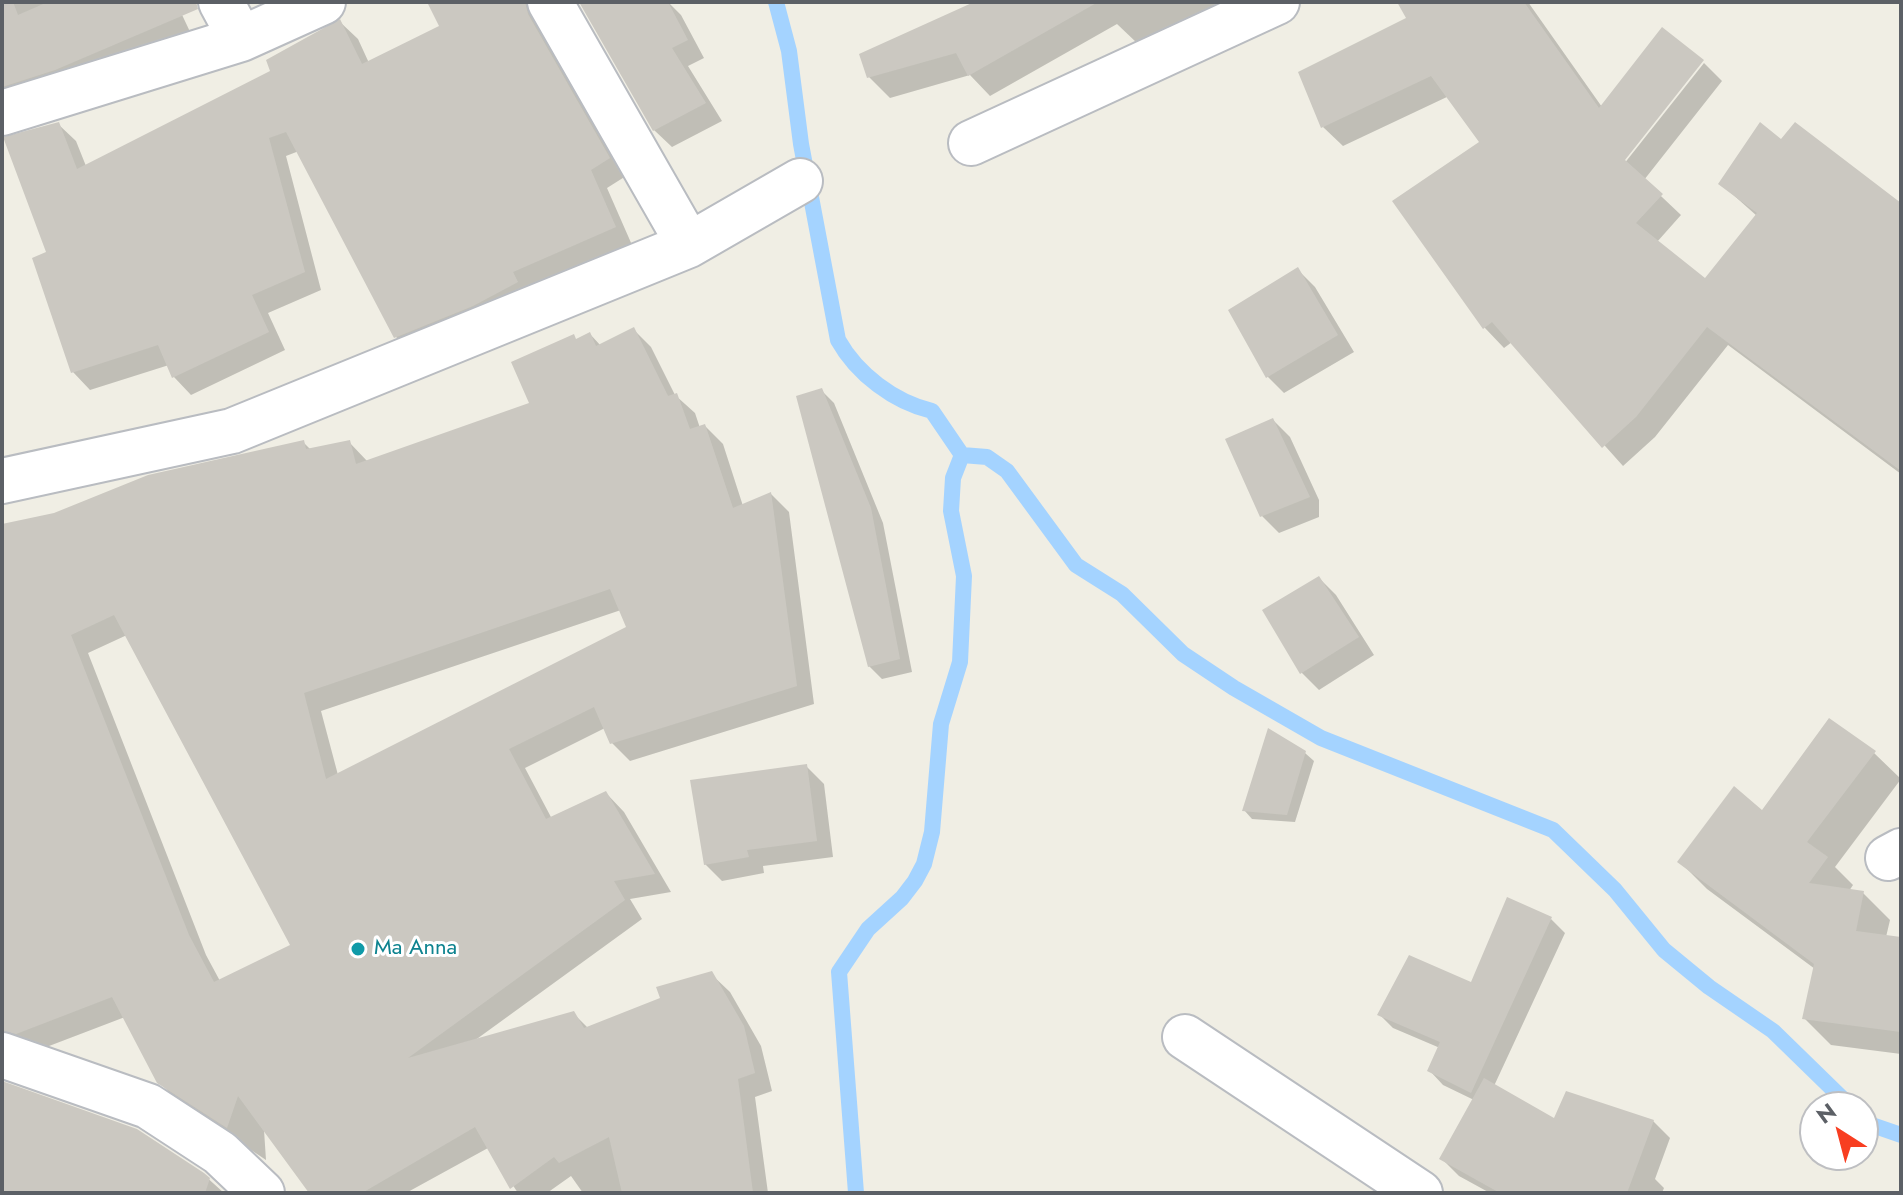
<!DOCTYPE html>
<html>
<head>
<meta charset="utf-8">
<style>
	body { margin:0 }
	#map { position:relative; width:1903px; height:1195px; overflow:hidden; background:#f0eee4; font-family:Jost,sans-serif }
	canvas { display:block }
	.frame { position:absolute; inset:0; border:4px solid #5c6066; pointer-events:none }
	.north { position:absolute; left:1799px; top:1091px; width:80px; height:80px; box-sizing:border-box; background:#fff; border:2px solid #bebfc2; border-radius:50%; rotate:324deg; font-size:22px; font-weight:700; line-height:32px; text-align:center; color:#5c6066 }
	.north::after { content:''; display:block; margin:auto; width:28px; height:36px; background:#f83e21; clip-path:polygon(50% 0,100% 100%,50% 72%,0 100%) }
</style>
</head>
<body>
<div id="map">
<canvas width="1903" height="1195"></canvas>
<div class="frame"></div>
<div class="north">N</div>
</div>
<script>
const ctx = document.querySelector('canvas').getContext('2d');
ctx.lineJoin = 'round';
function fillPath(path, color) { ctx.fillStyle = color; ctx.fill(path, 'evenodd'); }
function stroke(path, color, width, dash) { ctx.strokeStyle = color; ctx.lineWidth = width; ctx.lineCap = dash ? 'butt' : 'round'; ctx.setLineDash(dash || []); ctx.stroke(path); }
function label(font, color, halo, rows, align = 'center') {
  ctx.font = font + ' Jost,sans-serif'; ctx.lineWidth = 6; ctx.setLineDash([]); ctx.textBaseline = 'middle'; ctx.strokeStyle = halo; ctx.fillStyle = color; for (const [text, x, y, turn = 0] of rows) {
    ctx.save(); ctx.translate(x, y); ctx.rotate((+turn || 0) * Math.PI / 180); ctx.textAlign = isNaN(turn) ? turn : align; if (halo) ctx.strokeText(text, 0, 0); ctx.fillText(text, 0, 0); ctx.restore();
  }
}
const shadow = new Path2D(`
	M2 2H176L192 36 2 109Z
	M438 2H550L626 176 607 188 632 245 414 354 396 337 299 151 286 156 321 290 268 313 285 350 191 395 174 377 169 365 90 390 73 372 49 253 58 124 76 141 86 166 273 72 340 22 358 39 369 63 442 27Z
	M581 2H668L681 15 704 58 688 66 722 121 672 147 654 130Z
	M979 2H1224L1137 43 1117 24 990 96 970 75 890 98 869 77Z
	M1399 2H1528L1602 107 1620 169 1704 63 1722 81 1644 180 1681 215 1657 242 1706 281 1757 216 1721 184 1782 142 1901 203V474L1728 345 1655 437 1623 466 1512 342 1504 348 1485 328 1395 202 1482 142 1449 96 1343 146 1323 127 1409 19Z
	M1298 270 1315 287 1354 352 1284 393 1267 376Z
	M633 329 651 347 675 395 695 413 700 428 705 426 723 444 743 506 771 494 789 512 814 704 630 761 612 743 605 728 525 768 552 819 606 793 624 812 671 892 630 899 642 919 474 1041 573 1013 589 1029 663 999 711 974 730 992 761 1046 772 1091 755 1097 768 1193H583L571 1176 547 1193H518L488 1148 406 1193H312L263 1115 266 1160 178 1101 159 1082 125 1017 36 1051 2 1044V526L54 515 303 442 311 450 349 442 368 462 532 404 577 340 590 334 601 346ZM621 610 628 628 338 775 321 711ZM127 635 293 946 220 981 206 955 88 653Z
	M821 390 834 403 883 523 912 672 882 679 869 666Z
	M1273 420 1290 437 1319 500V517L1279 533 1262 516Z
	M1319 578 1336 595 1374 655 1319 690 1302 673 1264 611Z
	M1305 753 1314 761 1295 822 1252 819 1244 810Z
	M1874 753 1901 779 1835 867 1853 885 1849 891 1863 893 1890 920 1886 937 1901 939V1054L1831 1045 1804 1018 1815 969 1707 889 1680 862Z
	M807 767 824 784 833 857 763 866 764 873 722 881 705 864Z
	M1551 919 1565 933 1494 1086 1554 1120 1653 1121 1670 1138 1655 1179 1664 1188 1662 1193H1490L1459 1176 1442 1159 1474 1100 1443 1085 1430 1071 1440 1048 1393 1028 1379 1014 1472 985Z
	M2 1082 203 1174 224 1193H2Z`);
const stream = new Path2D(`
	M776 2 789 51 801 144 838 340C857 374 894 402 932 411L962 455 953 478 951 511 964 576 960 662 941 724 932 832 924 864 915 881 902 898 868 929 839 972 856 1193
	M962 455 987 457 1007 471 1076 565 1122 594 1183 654 1234 688 1321 738 1553 830 1615 890 1664 950 1709 987 1773 1031 1851 1107
	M1863 1117 1872 1125 1901 1135`);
const building = new Path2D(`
	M2 2H13L18 15 48 2H196L198 9 55 70 2 87Z
	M427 2H525L528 14 610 158 591 170 616 227 513 272 518 282 473 306 394 338 286 132 269 138 305 272 252 295 269 332 172 378 158 345 71 373 32 258 46 252 3 137 59 122 77 169 270 71 266 60 340 19 362 64 439 26Z
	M579 2H668L688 40 672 48 706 103 653 131Z
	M974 2H1098L968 76 956 53 867 78 859 54Z
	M1397 2H1524L1599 108 1662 27 1704 60 1625 160 1663 194 1636 223 1705 278 1757 213 1718 184 1760 122 1781 139 1795 122 1901 203V471L1707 327 1636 417 1602 448 1492 322 1483 329 1392 201 1479 142 1431 76 1321 128 1298 72 1406 18Z
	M1298 267 1338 335 1266 378 1228 310Z
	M634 327 668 396 677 393 690 429 705 424 733 508 771 492 797 686 610 744 594 707 509 749 546 819 606 791 655 874 614 881 625 900 408 1058 574 1011 584 1028 660 998 656 987 712 971 744 1026 755 1073 738 1079 753 1193H622L609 1137 559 1163 554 1157 510 1189 475 1127 362 1193H309L238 1096 227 1128 157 1083 112 997 16 1034 2 1031V524L54 513 148 475 304 440 306 449 350 440 356 464 529 403 511 362 574 334 576 339 590 332 596 346ZM610 589 626 627 326 779 304 693ZM114 615 290 945 214 982 189 935 71 635Z
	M822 388 871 508 900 659 868 667 796 396Z
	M1273 418 1310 497 1260 517 1225 439Z
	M1319 576 1359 637 1300 674 1262 610Z
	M1829 718 1876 751 1807 842 1828 857 1809 883 1864 891 1856 931 1901 937V1032L1802 1019 1814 964 1677 862 1734 786 1762 810Z
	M1268 728 1306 751 1287 815 1242 811Z
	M807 764 817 841 747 850 749 857 704 865 690 780Z
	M1507 897 1552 917 1471 1093 1427 1071 1440 1042 1377 1015 1409 955 1471 982Z
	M1484 1078 1554 1118 1566 1091 1654 1120 1627 1193H1500L1439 1159Z
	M2 1081 137 1129 204 1173 210 1178 205 1193H2Z`);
const street = new Path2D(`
	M221 2 241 39
	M550 2 689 245
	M2 113 241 39 323 2
	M971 143 1277 2
	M2 481 232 431 689 245 800 181
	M1888 858 1901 851
	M1185 1037 1420 1193
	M2 1055 148 1106 220 1153 262 1193`);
const markers = [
	[358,949,8,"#0f9aa8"]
];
const cultureNames = [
	["Ma Anna",374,949]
];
fillPath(shadow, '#0003');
stroke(stream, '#a4d3ff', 16);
fillPath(building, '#cbc8c1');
stroke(street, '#b9bcc1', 48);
stroke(street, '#fff', 44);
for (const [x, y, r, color] of markers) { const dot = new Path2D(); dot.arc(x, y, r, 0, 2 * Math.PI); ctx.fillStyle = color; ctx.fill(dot); stroke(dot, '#fff', 3); }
label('22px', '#0d838f', '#fff', cultureNames, 'left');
</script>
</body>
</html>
